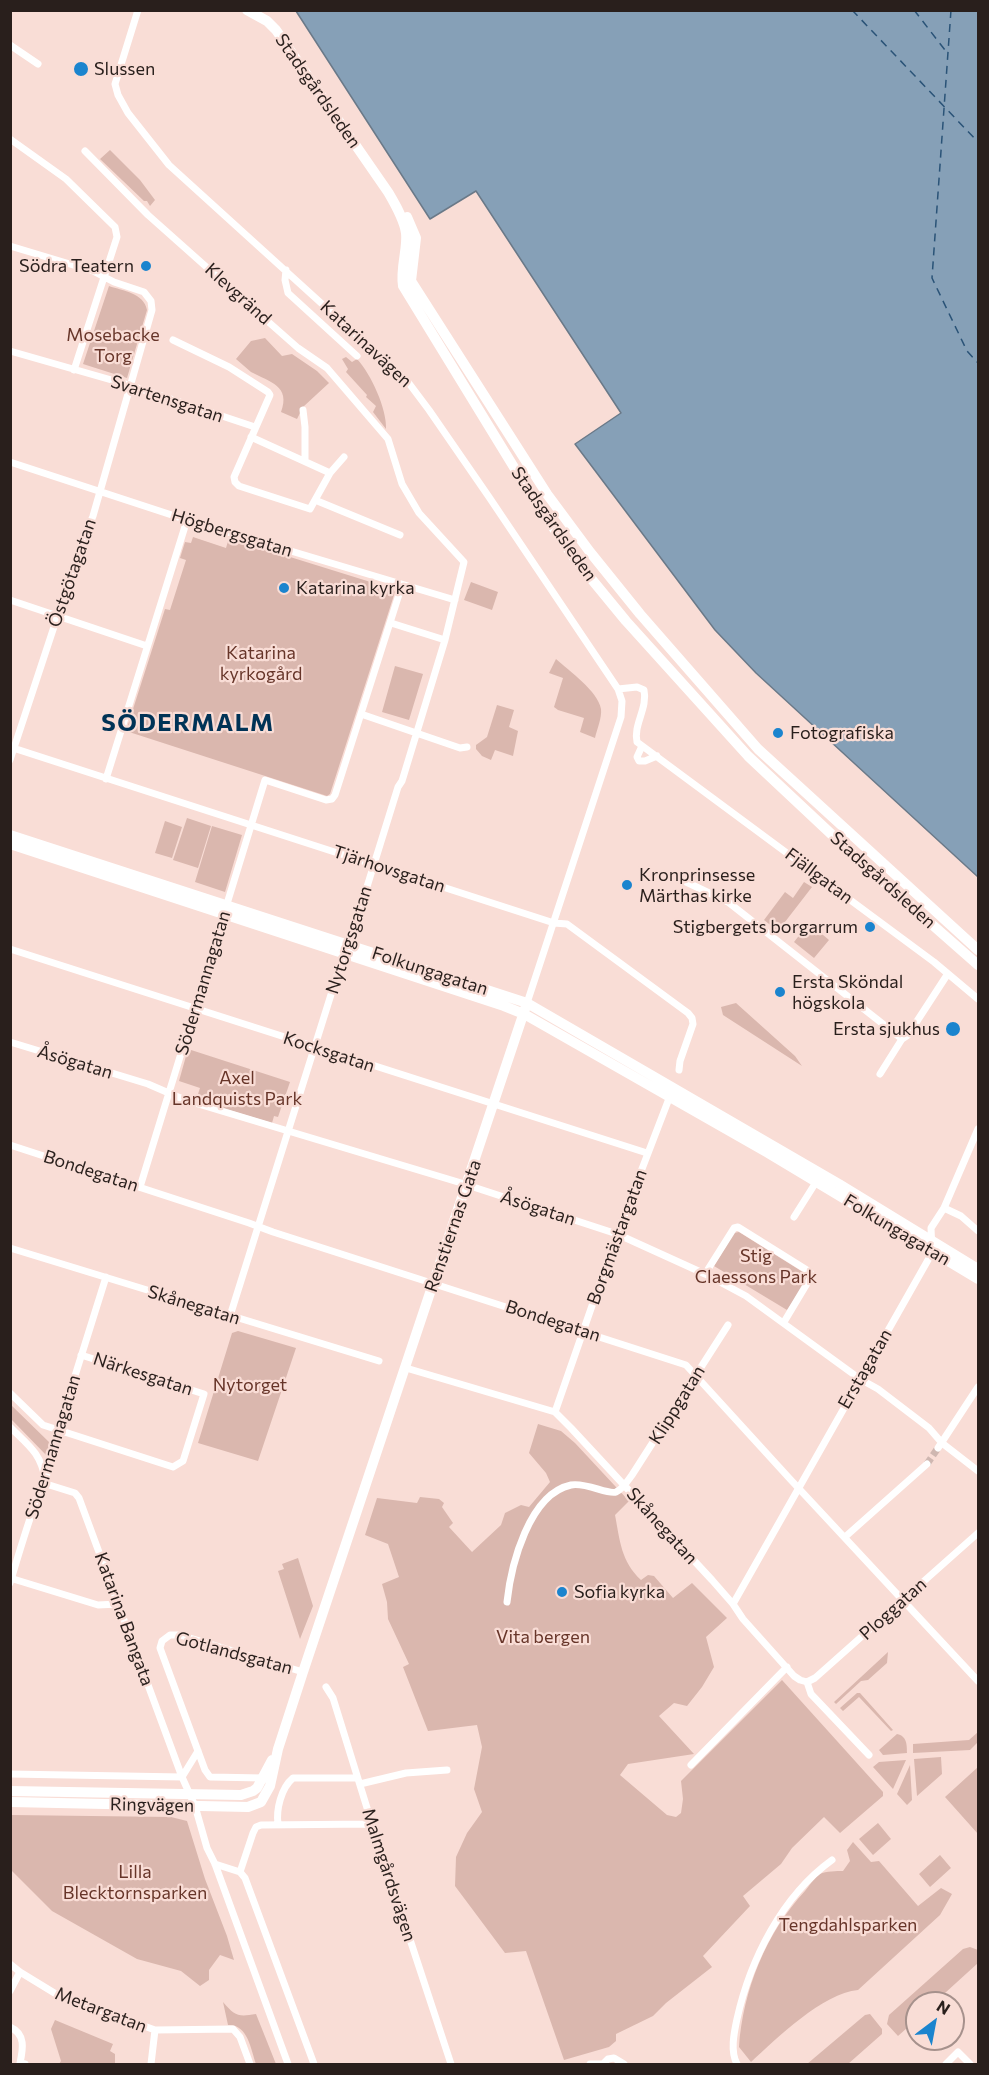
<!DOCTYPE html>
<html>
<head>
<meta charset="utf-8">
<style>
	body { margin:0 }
	#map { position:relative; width:989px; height:2075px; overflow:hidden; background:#f9ddd6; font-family:Commissioner,sans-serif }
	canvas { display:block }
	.frame { position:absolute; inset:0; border:12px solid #291f1c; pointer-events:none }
	.north { position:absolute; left:905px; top:1991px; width:60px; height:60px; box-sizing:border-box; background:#f9ddd6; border:2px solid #a6918c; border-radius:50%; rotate:32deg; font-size:16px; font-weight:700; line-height:24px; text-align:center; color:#291f1c }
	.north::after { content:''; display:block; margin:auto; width:21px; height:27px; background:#1b84ce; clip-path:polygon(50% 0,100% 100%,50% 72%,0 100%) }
</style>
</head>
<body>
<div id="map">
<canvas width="989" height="2075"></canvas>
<div class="frame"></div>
<div class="north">N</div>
</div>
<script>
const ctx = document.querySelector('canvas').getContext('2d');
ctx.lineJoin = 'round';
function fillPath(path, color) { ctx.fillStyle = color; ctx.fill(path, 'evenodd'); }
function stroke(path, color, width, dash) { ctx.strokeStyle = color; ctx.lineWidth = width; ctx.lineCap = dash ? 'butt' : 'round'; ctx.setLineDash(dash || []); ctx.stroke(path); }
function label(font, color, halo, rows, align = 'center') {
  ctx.font = font + ' Commissioner,sans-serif'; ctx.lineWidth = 4.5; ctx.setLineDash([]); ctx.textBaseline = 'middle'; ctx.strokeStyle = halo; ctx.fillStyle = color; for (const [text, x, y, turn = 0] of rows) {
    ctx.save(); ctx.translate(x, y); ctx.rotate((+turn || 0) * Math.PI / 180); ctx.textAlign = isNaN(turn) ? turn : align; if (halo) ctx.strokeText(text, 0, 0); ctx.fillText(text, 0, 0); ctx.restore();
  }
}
const green = new Path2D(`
	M110 150 140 180 155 200 150 206 147 201H144L100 159Z
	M109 286C123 291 144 293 147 310L127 378 83 364Z
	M265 338 282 356 292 354 317 371 329 383 303 407 297 419 281 412C291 386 270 382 251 372 246 368 241 363 236 359L251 341Z
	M346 357 352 362 357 359C371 374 387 409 386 429L373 412 376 406 366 397 367 395 346 372 348 369 342 359Z
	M193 537 226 548 229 538 393 589 395 592 330 794 327 796 126 731 165 609 170 610 186 560 180 558 185 542 191 543Z
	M471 582 498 592 492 610 464 600Z
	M556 659C569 671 598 691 601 709 602 718 597 729 595 738L580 732 584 718 558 710 554 707 563 678 549 673Z
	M395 666 423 674 409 720 382 712Z
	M497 705 514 710 509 727 518 731 513 756 495 750 491 760 482 756 476 749V745L487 737Z
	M187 818 211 826 198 868 173 860Z
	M165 821 182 827 172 858 155 853Z
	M212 826 242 835 225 892 195 882Z
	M804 882 812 887 778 931 764 920 785 892 793 898Z
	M809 923 829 940 814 958 794 942Z
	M736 1003 795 1056 802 1066 723 1015 721 1007Z
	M188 1049 290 1082 278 1117 274 1116 272 1123 196 1100 200 1088 179 1081Z
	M739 1232 806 1274 808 1279 787 1310 714 1266 734 1233Z
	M238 1331 296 1348 258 1461 198 1443 232 1333Z
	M10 1404 50 1443 46 1455 11 1419Z
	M538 1424 561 1431 575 1443 629 1501 615 1515C620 1541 621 1561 641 1580L648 1575 654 1576 673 1598 692 1583 727 1618 706 1637 714 1667 702 1687 687 1706 674 1703 659 1716 694 1754 628 1764 620 1775 667 1815 676 1817 681 1813 683 1799 681 1781 782 1680 883 1792V1796L840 1833 824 1817 792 1848 781 1864 743 1896 750 1906 703 1956 712 1967 666 2003 653 2016 616 2034V2041L609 2047 564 2060 526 1951 505 1953 455 1886 456 1857 467 1833 482 1812 474 1789 482 1747 477 1725 428 1731 403 1667 409 1664 388 1619 387 1602 382 1584 399 1577 388 1544 365 1535 377 1498 417 1503 420 1497 439 1499 444 1503 442 1507 453 1523 449 1527 472 1552 501 1525 505 1513 521 1505 529 1507 550 1482 546 1473 529 1453Z
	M298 1558 313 1606 300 1639 278 1571 284 1569 282 1564Z
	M888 1652 887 1663 868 1680 861 1681 836 1704 834 1702Z
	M857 1693H860L893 1730 891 1731 859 1697 843 1711 840 1708Z
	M978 1732V1742L970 1750 913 1753V1744L969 1740Z
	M897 1734C907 1736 907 1745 907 1753L883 1755 879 1750Z
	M941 1757 942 1774 917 1796 914 1759Z
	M906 1760 893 1789 873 1767 879 1762Z
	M910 1765 912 1800 907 1805 897 1794Z
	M978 1767V1834L945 1797Z
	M11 1815 171 1817 187 1821 205 1879 227 1936 234 1960 220 1955 209 1970V1980L200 1986 181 1971 137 1959 52 1911 11 1870Z
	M878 1823 891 1839 873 1855 859 1839Z
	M853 1842 871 1862 879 1861 918 1906 941 1888 952 1894 940 1915 858 1990C823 1993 777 2038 751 2062L739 2047C743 1990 766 1933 805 1891 809 1886 815 1877 820 1874 826 1871 837 1871 843 1871L850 1861 847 1850Z
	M940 1855 951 1868 930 1887 919 1874Z
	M970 1947 978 1950V1963L934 2003H917V2019L898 2036 887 2024 889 2015 963 1949Z
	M223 2002C235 2016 238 2017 256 2014L276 2064H256C251 2050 248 2024 228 2025Z
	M870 2014 882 2029V2034L848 2064H807L865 2015Z
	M55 2020 113 2044 110 2051 115 2054V2064H59L61 2061 51 2029Z`);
const water = new Path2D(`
	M296 11H978V877L756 673 715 630 575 444 621 413 476 191 430 219Z`);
const ferry = new Path2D(`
	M852 10 978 142
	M914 10 948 54
	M951 10 932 278 967 351 978 363`);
const streetTunnel = new Path2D(`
	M927 1464 938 1448`);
const street = new Path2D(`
	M138 10 115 84 118 95 128 113 169 165 408 382 429 410 489 497 618 689 622 701 621 717 527 1003
	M10 45 38 64
	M10 139 66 179 115 227 117 237 74 370
	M85 151 148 215 221 280 298 348 327 368 388 439 402 484 419 513 464 562 445 640 402 781 398 787 352 935 340 966 230 1316
	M10 246 93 271 114 282 144 292 151 301 152 310 93 516 80 548 10 760
	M286 270 285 280 288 293 357 356
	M173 340 229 367 268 392 270 395 234 477 235 482 239 486 310 509 330 473 344 457
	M10 351 129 385 255 427
	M303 410 305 427V461
	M251 437 330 473
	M10 462 187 520 455 600
	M315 500 400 535
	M10 600 147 646
	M391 623 445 640
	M618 689 637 687 644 690C648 708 633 725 637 742L934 962 978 999
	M361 714 460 748 467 747
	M642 746 637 757 639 761H645L657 756
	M10 747 554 923 567 924 688 1013 692 1018 693 1024 680 1061 679 1070
	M106 779 187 520
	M684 881 728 902 902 1039
	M10 949 647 1153
	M10 1042 148 1084 185 1100 458 1182 617 1234 705 1274 746 1296 860 1379 878 1389 929 1428 942 1443 978 1471
	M880 1074 902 1039 908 1035 947 975
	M10 1145 249 1223 273 1232 686 1365 790 1479 978 1681
	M140 1187 265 780 326 800 332 799 335 795 402 585
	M944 1208 961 1216 978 1231
	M794 1217 818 1179
	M10 1248 379 1361
	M705 1274 734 1228 738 1227 810 1272 811 1277 784 1322
	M406 1368 555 1412 571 1428 712 1580 733 1604 743 1619 794 1676 800 1680 807 1682
	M10 1393 43 1425 173 1467 183 1461 204 1394 81 1355
	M555 1412 617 1234 670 1096
	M10 1427C28 1445 41 1453 45 1479
	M938 1448 978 1387
	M43 1483 75 1493 79 1498 182 1777 195 1806 207 1848 215 1864 288 2064
	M845 1537 927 1464
	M10 1578 98 1605 118 1604
	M10 1583C19 1553 28 1522 39 1493 47 1472 59 1452 58 1430L106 1277
	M507 1602C511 1565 529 1494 571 1485 586 1482 608 1495 616 1492 623 1489 628 1480 632 1475L728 1325
	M733 1604 928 1260 932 1252 931 1228 944 1208 978 1129
	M807 1682 815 1678 978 1533
	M807 1682 811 1694 869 1755
	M326 1687 333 1698 372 1824 451 2064
	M691 1765 787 1667
	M10 1774 182 1777
	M182 1777 198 1751
	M263 1778 210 1777 205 1770 160 1648 162 1641 170 1635H180L303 1672
	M360 1784 406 1773 447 1770
	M278 1824C276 1810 281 1788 293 1778H357
	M215 1864 240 1872 245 1878 314 2064
	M240 1872 253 1833 256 1827 261 1825 372 1824
	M10 1964 20 1972 56 1994 155 2030 233 2029 240 2037 250 2064
	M10 1991 20 1972
	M10 2027C26 2034 23 2049 20 2063L25 2064
	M151 2064 155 2030
	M590 2064H603
	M603 2064 608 2059 614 2058 624 2064
	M737 2064C730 2051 734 2033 737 2019 750 1960 782 1896 832 1860
	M946 2064 958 2052 970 2064`);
const secondary = new Path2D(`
	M247 10 267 21 276 30 388 192C395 204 404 219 406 233 408 248 400 268 403 286L534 500 575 559 626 621 748 756 861 862 978 965
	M407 217 416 238 411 281 547 494 590 552 640 614 758 749 978 950
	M10 835 527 1003 839 1184 978 1269
	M10 844 504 1006 524 1014 768 1153 978 1279
	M10 1791 241 1795 253 1791 257 1788 272 1760
	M10 1802 248 1807 261 1802 270 1786 278 1749 303 1672 527 1003`);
const markers = [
	[81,69,8,"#1b84ce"],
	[146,266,6,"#1b84ce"],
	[284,588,6,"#1b84ce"],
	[778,733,6,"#1b84ce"],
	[627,885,6,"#1b84ce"],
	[870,927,6,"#1b84ce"],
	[780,992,6,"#1b84ce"],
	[953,1029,8,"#1b84ce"],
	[562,1592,6,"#1b84ce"]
];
const poiNames = [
	["Slussen",94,69],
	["Södra Teatern",134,266,"right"],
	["Katarina kyrka",296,588],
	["Fotografiska",790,733],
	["Kronprinsesse",639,875],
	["Märthas kirke",639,896],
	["Stigbergets borgarrum",858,927,"right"],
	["Ersta Sköndal",792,982],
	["högskola",792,1003],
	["Ersta sjukhus",940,1029,"right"],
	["Sofia kyrka",574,1592]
];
const streetNames = [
	["Stadsgårdsleden",318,91,55],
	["Klevgränd",238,294,42],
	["Katarinavägen",366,344,43],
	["Svartensgatan",167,399,18],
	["Stadsgårdsleden",554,524,55],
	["Högbergsgatan",232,533,17],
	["Östgötagatan",72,573,-71],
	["Tjärhovsgatan",389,869,18],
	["Fjällgatan",819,876,37],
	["Stadsgårdsleden",883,880,42],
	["Nytorgsgatan",349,940,-72],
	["Folkungagatan",430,971,18],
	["Södermannagatan",203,983,-73],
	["Kocksgatan",329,1052,18],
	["Åsögatan",75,1062,17],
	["Bondegatan",91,1171,18],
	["Åsögatan",538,1208,18],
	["Renstiernas Gata",453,1226,-71],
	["Folkungagatan",897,1230,31],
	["Borgmästargatan",617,1237,-70],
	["Skånegatan",194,1305,17],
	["Bondegatan",553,1321,18],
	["Erstagatan",865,1369,-60],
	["Närkesgatan",143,1374,18],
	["Klippgatan",677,1405,-58],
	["Södermannagatan",53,1447,-73],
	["Skånegatan",662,1526,48],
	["Ploggatan",893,1609,-42],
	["Katarina Bangata",124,1619,70],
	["Gotlandsgatan",234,1653,15],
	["Ringvägen",152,1805,1],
	["Malmgårdsvägen",389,1875,72],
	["Metargatan",101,2010,21]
];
const parkNames = [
	["Mosebacke",113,335],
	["Torg",113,356],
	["Katarina",261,653],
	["kyrkogård",261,674],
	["Axel",237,1078],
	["Landquists Park",237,1099],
	["Stig",756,1256],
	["Claessons Park",756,1277],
	["Nytorget",250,1385],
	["Vita bergen",543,1637],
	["Lilla",135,1872],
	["Blecktornsparken",135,1893],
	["Tengdahlsparken",848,1925]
];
const districtNames = [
	["SÖDERMALM",188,723]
];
fillPath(green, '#dab7ae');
fillPath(water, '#86a0b7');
stroke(water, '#6a7988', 1.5);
stroke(ferry, '#2a5377', 1.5, [8, 6]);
stroke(streetTunnel, '#cfb7b1', 7, [7, 3.5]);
stroke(street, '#fff', 7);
stroke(secondary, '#fff', 10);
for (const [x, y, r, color] of markers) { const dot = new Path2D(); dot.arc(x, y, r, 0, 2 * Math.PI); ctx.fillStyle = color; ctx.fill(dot); stroke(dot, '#f9ddd6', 2); }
label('18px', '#291f1c', '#f9ddd6', poiNames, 'left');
label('18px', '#291f1c', '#f9ddd6', streetNames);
label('18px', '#673529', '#f9ddd6', parkNames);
ctx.letterSpacing = '1.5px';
label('bold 24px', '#003356', '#f9ddd6', districtNames);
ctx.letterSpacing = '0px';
</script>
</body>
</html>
